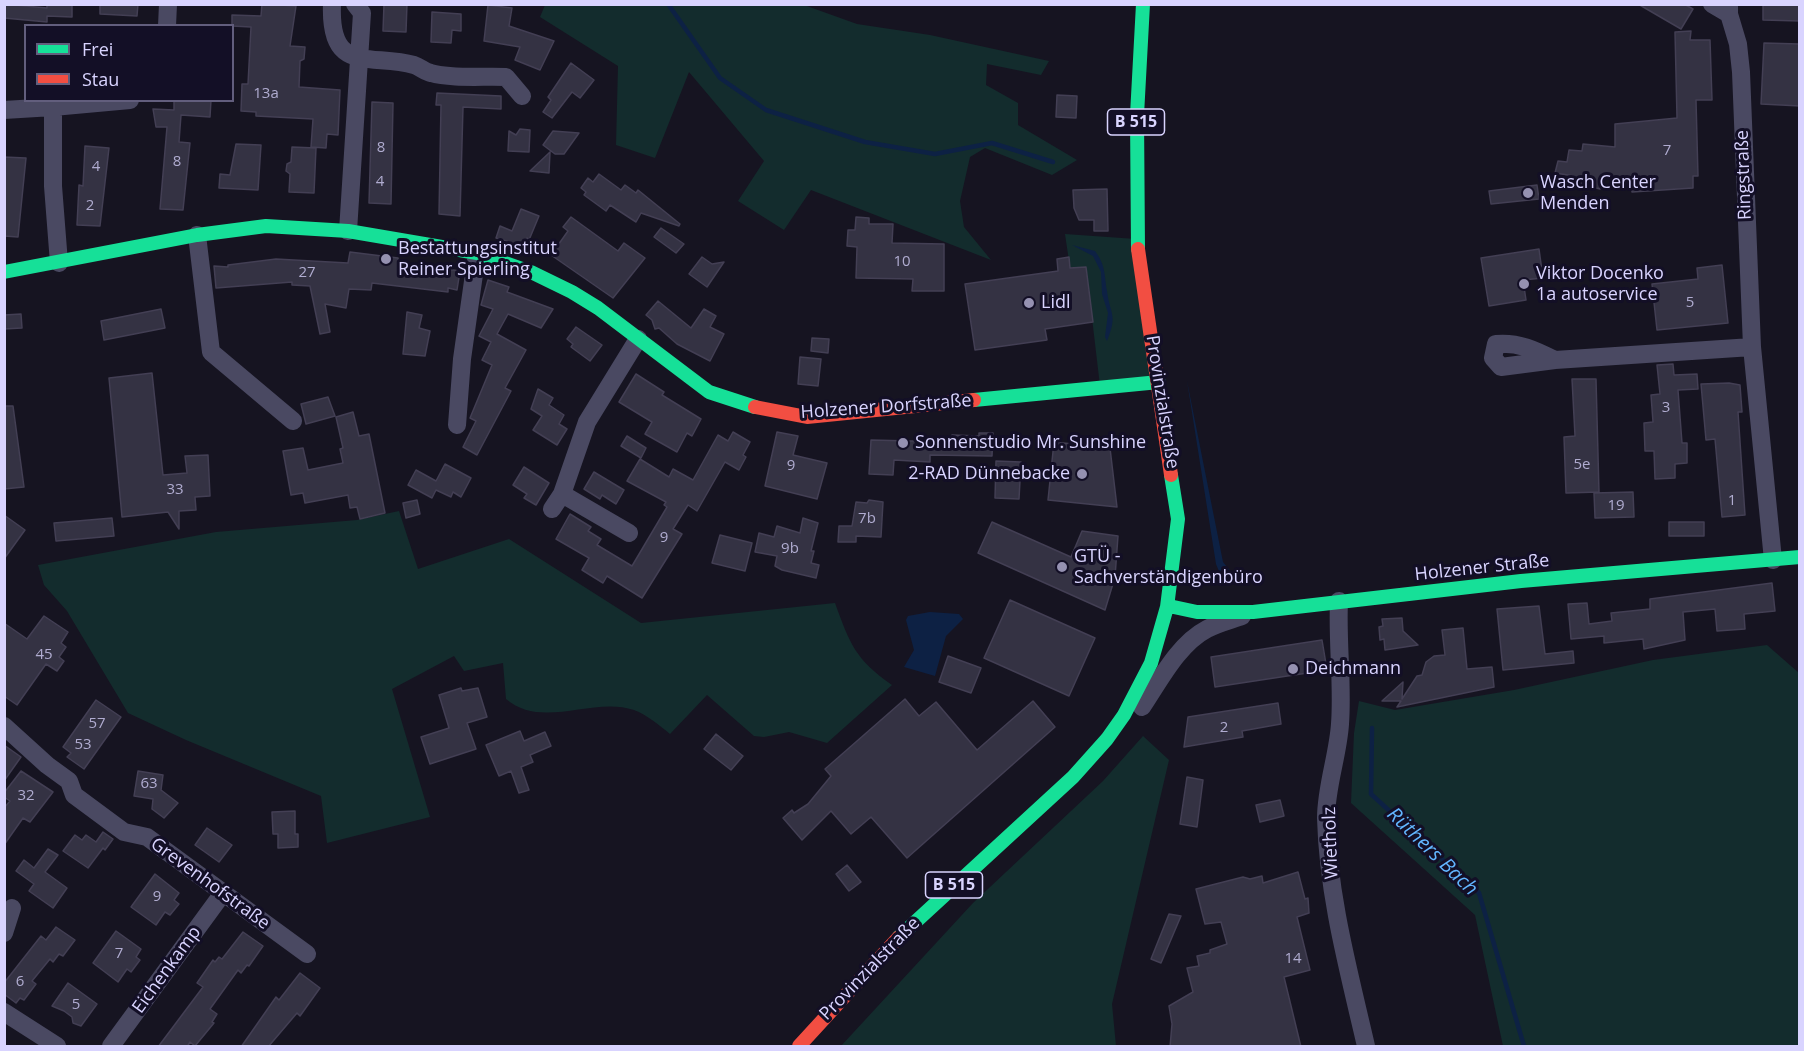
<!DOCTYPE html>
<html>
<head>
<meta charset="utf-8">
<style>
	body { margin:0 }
	#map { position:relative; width:1804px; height:1051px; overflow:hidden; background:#161421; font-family:"Open Sans",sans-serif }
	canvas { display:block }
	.frame { position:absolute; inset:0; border:6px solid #d9d4ff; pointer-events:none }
	.legend { position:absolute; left:24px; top:24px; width:210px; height:78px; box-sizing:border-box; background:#130f26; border:2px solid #625e7d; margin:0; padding:8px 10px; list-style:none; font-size:18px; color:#d9d4ff }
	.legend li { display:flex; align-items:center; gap:12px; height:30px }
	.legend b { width:30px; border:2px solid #625e7d }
</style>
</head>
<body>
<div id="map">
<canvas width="1804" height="1051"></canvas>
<div class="frame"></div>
<ul class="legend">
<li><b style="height:8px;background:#16e098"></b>Frei</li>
<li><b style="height:8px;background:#f24e42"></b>Stau</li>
</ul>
</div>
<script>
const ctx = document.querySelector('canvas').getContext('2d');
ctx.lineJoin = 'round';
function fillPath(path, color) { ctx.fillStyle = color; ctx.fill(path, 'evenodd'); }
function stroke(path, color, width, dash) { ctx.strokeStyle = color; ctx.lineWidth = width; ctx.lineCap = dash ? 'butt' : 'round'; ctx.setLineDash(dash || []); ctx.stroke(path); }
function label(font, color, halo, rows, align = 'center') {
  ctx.font = font + ' "Open Sans",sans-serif'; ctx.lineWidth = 6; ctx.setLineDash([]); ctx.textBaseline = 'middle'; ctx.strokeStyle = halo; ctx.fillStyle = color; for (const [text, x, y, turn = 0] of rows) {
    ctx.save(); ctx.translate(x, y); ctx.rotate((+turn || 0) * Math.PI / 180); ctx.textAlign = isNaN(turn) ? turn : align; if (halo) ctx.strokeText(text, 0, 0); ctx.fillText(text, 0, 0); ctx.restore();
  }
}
const green = new Path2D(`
	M545 5H804L857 24 930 35 1049 61 1041 75 987 64 986 85 1018 103V125L1077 160 1052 175 985 148 970 157 960 201 964 227 991 260 811 190 784 230 738 201 764 161 689 72 655 158 616 145 618 66 540 17Z
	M1065 234 1136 239 1159 382 1100 386 1086 267 1070 268Z
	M399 511 418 569 509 539 641 623 835 603C850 644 855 659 892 685L827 743 789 732 764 737 754 736 707 695 670 734C659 725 647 715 634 710 593 696 542 730 506 699L503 663 464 671 454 656 392 689 430 817 327 843 321 796 186 740 128 713 67 611 44 585 38 565 216 532 357 520Z
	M1767 645 1799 673V1046H1503L1475 915 1351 803 1354 733 1359 701 1395 710 1514 690 1653 660Z
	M1143 736 1169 760 1112 1004 1116 1046H841L973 903 1103 781Z`);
const water = new Path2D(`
	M1072 245 1095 251C1106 266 1104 274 1107 291 1110 315 1118 314 1107 341L1105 337 1108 313 1102 294 1101 272 1093 256Z
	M1187 381 1223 562 1241 584C1226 586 1221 577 1216 564Z
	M930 612 959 614 963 619 946 636 935 676 904 667 914 650 906 620 908 616Z`);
const stream = new Path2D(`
	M668 4 720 78 766 110 865 142 935 154 992 143 1053 162
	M1372 728 1371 794 1479 893 1524 1046`);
const building = new Path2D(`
	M4 4 47 8V4H72V17L47 16V22L4 18Z
	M100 4H138L137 16 100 14Z
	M262 4 296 6 290 46 305 47 304 59 300 61 299 87 340 90 338 135 327 134 326 148 311 147 313 119 256 116V112L241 111 242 84H248L251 27 232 26V15L261 16Z
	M384 4H407L406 32 383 31Z
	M1638 4H1684L1693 9 1681 29Z
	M1763 4H1800V21L1763 20Z
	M488 5 512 8 509 26 554 41 540 70 515 60 520 47 484 41Z
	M432 12 461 14V31L452 30 451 43 431 42Z
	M1691 31 1690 40H1710L1712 100H1696L1698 176H1693V188L1632 192 1631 177 1602 178 1600 189 1573 182 1574 176 1555 173 1558 161 1567 162 1569 150 1582 151 1583 144 1615 147V124L1677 118 1675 32Z
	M1764 43 1800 44V106L1761 104Z
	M571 63 594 80 580 98 572 92 552 118 543 112 551 100 548 97Z
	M437 93 501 96V109L463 107 460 216 439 214 441 105H436Z
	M1057 95 1077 96 1076 118 1056 117Z
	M174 100H211L210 117 181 115 179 142 190 143 183 210 160 209 167 127H156L153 109 174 110Z
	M372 102 393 103 391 204 369 203Z
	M520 129 530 130 529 152 508 151 509 131 516 135Z
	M553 131 579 133 564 154H555L543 145Z
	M236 144 261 145 258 190 219 188 220 174 230 175Z
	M85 146 109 148 100 226 77 225 79 185 83 186Z
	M292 147 316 148 314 193 289 192 290 174 286 171 287 164 291 162Z
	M550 152 549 173 530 171Z
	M4 157 26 158 18 237 4 236Z
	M599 174 621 190 625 185 636 193 638 190 680 224 679 226 641 213 636 222 610 205 606 211 584 195 586 192 581 188 588 178 593 182Z
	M1537 185 1539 199 1491 204 1489 191Z
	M1107 189 1108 231H1094V220H1079L1074 208 1073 190Z
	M521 209 539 216 529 240 527 238 526 247 496 238 500 226 512 231Z
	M571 217 618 251 624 243 645 258 613 298 551 255 568 231 563 227Z
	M856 217 869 218V224H893L892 243 944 244V291H912L913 279 856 278 857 247 847 246 848 230H855Z
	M661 228 684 244 676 253 654 237Z
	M1539 249 1543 278 1523 280 1526 300 1489 306 1481 258Z
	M350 252 398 258V262L460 271 457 290 448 288V292L372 283 371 290 349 289 346 308 325 304 330 332 320 334 310 286 292 285V282L216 288 214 266 228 267V265L276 259 348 263Z
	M702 257 712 264 724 262 707 287 689 274Z
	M1069 257 1070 268 1086 267 1093 322 1045 329 1047 340 975 350 965 284 1058 271 1057 259Z
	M1722 265 1728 323 1657 330 1652 284 1698 279 1697 268Z
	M488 280 509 287 507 292 553 309 541 328 508 314 497 334 526 350 505 388 511 391 477 455 463 447 476 421 470 418 492 365 482 360 491 342 479 336 493 309 481 305Z
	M658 301 691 328 704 309 716 316 710 327 724 334 710 361 677 344 659 328 655 329 652 320 646 315Z
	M161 309 165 328 104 340 101 321Z
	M407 312 422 315 419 328 430 331 425 356 403 354Z
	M21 314 22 328 4 329V315Z
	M576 327 602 345 590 361 571 347 573 344 567 339Z
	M812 338 829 339 828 353 811 351Z
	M800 357 821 359 818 386 798 384Z
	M1673 364 1674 375 1697 374 1698 389 1678 390 1682 443H1687V463L1675 464V478L1655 479 1654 451H1645L1644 423 1653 422 1651 395 1660 394 1657 365Z
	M152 373 163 475 187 473 185 456 208 455 210 496 195 497 196 510 179 511V529L168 512 122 517 109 378Z
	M636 374 664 392 662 395 701 419 692 436 687 433 677 452 645 434 652 422 619 402Z
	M1572 379H1596L1599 492 1566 493 1564 437 1575 436Z
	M1729 383 1740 385 1742 412H1738L1745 515 1722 517 1715 439 1706 440 1701 384Z
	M538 389 553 398 549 405 564 415 559 424 567 429 557 445 533 430 542 416 531 409Z
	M328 397 335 416 306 424 301 404Z
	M4 406H13L24 487 4 489Z
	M353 412 359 436 369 434 385 513 360 519 357 507 350 508 348 495 305 503 303 493 291 495 283 451 303 448 308 470 343 463 340 449 343 448 336 417Z
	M733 432 750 442 743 455 746 457 739 470 725 462 697 511 688 505 673 529 682 534 642 598 607 576 603 583 582 570 589 558 556 539 570 514 591 527 588 531 601 539 597 545 632 566 667 507 664 505 666 502 627 481 640 459 669 477 673 469 693 480 718 435 728 441Z
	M777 432 798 436 793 455 827 463 817 499 765 486Z
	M979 433H993L992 456 930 455V462L894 460 893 475 869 474 871 440 951 442 952 435 979 436Z
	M627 436 646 448 641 458 621 446Z
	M1054 442 1110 448 1117 507 1048 500Z
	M996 461 1021 462 1019 499 995 498Z
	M445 464 471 478 461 497 453 492 451 497 436 490 432 498 408 485 416 470 436 481Z
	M524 467 549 483 536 505 524 498 527 494 513 485Z
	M594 472 624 490 616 504 602 495 600 499 584 489Z
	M1633 492 1634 517 1595 518 1594 493Z
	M417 500 420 514 406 518 403 503Z
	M869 500 883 502 881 537 856 536V542H838L839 526H852L856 502 867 503Z
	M4 515 25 530 4 559Z
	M112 518 114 536 56 541 54 523Z
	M803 518 818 523 811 551H814L811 563 819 565 816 578 782 570 775 566 777 556 755 552 759 533 774 537 777 526 800 533Z
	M992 522 1071 557 1082 531 1118 536 1115 577 1105 610 978 553Z
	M1669 522H1704V536H1669Z
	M720 535 752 543 745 571 712 563Z
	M1772 583 1775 611 1744 614 1745 629 1717 631 1715 609 1683 612 1685 640 1644 649 1643 639 1604 643V636L1571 639 1568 604 1587 603 1589 624 1612 621 1611 613 1650 609V599Z
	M1010 600 1095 638 1069 696 984 658Z
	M1539 606 1545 654 1573 651 1574 663 1503 670 1497 609Z
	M44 616 68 632 61 643 66 647 59 657 64 661 57 671 46 664 17 705 4 696V623L27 639Z
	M1402 618 1403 631 1418 645 1385 650 1384 639 1380 640 1379 627 1383 626 1382 619Z
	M1463 628 1467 669 1492 667 1494 687 1397 707 1401 701H1382L1403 682 1402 699 1417 676 1422 675 1426 662 1434 656 1445 655 1442 630Z
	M1322 640 1327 670 1215 687 1211 657Z
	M948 656 981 668 971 693 939 682Z
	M461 688 462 691 478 688 487 717 467 723 476 749 430 764 421 737 449 728 439 695Z
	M905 699 919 716 936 702 977 750 1033 701 1055 727 907 858 871 817 851 834 831 811 802 840 783 818 792 810 794 813 808 804 831 776 825 769Z
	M96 700 121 717 84 769 67 757 71 753 63 747Z
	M1278 703 1281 724 1242 731 1243 737 1184 747 1188 717Z
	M520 731 524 741 545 732 551 746 530 755 533 762 521 767 529 790 519 793 511 771 499 776 486 745Z
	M716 734 743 756 731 770 704 749Z
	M4 745 21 757 4 781Z
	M21 771 53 792 30 822 23 818 4 845V808L10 801 4 797V793Z
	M138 771 163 775 161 790 178 803 164 818 152 809 153 799 134 796Z
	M1187 777 1203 780 1197 827 1180 824Z
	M1280 800 1284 816 1260 822 1256 805Z
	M295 811V834H298V847L278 848V834H273L272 812Z
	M207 828 232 845 219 862 195 845Z
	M103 832 113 839 105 850 103 848 88 868 63 851 75 835 82 840 86 835 96 842Z
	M48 849 58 855 45 872 67 888 53 908 29 891 34 884 16 871 24 860 34 868Z
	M847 865 861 882 849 891 836 874Z
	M1298 872 1305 899 1308 898 1309 913 1297 917 1310 970 1284 977 1301 1047H1170L1172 1024 1169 1006 1193 992 1187 968 1199 966 1197 956 1210 953V950L1227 944 1221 922 1205 924 1196 889 1243 877 1250 879 1262 876 1263 883Z
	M155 874 179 893 174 900 179 904 170 915 165 912 156 925 131 907Z
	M1169 914 1181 916 1161 963 1151 959Z
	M56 927 75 940 63 956 59 954 53 962 50 959 32 981 36 984 24 1000 20 998 16 1003 4 994V983L41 936 46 940Z
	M116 931 141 949 136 957 140 960 131 972 127 969 118 982 93 963Z
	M243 932 263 946 249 966 247 965 241 973 238 970 210 1009 217 1014 212 1022 214 1023 195 1046 190 1042 187 1047H158L203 987 197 983 213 960 215 962 219 957 222 959Z
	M300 973 320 988 300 1016 297 1013 268 1047H241L276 997 279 1000Z
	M68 983 97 1004 81 1026 73 1023 72 1017 64 1011 52 1006Z`);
const street = new Path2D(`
	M332 4C329 75 370 53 414 65 420 67 425 72 431 73 451 79 484 76 506 77L522 96
	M1712 4 1729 14
	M1729 4V14L1738 44 1741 72 1752 347 1773 560
	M167 26 168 4
	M4 110 53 107
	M348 231 362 13 355 4
	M197 235 211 352 293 421
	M59 263 53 186V107L130 100
	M1555 360 1501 367 1493 358 1496 344C1519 342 1535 350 1555 360L1752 347
	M457 425 462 359 477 253
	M562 494 629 533
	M552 509 562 494 587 422 638 339
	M1339 601C1337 642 1343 683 1340 724 1338 755 1326 787 1326 818 1328 896 1349 972 1366 1046
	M1142 707C1159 682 1178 644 1207 629 1218 623 1231 620 1242 616
	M4 726 47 765 69 781 74 795 124 832 147 837 307 954
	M4 933 12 908
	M4 1012 57 1046
	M111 1046 223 893`);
const fast = new Path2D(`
	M1138 249 1137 115 1143 4
	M4 272 197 235 266 226 348 231 477 253 531 272 572 292 598 308 709 392 755 407
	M974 400 1159 382
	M1169 606 1197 612H1253L1521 581 1800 557
	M899 937 1073 777 1107 739 1124 715 1151 663 1167 607 1178 519 1171 475`);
const jam = new Path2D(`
	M1138 249 1171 475
	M755 407 807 417 974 400
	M799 1046 899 937`);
const markers = [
	[1528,193,6,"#9591b1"],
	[386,259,6,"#9591b1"],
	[1524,284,6,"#9591b1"],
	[1029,303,6,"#9591b1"],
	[903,443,6,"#9591b1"],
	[1082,474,6,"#9591b1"],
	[1062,567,6,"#9591b1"],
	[1293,669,6,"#9591b1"]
];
const numberNames = [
	["13a",266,94],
	["8",381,148],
	["7",1667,151],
	["8",177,162],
	["4",96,167],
	["4",380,182],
	["2",90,206],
	["10",902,262],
	["27",307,273],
	["5",1690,303],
	["3",1666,408],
	["5e",1582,465],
	["9",791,466],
	["33",175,490],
	["1",1732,501],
	["19",1616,506],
	["7b",867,519],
	["9",664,538],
	["9b",790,549],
	["45",44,655],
	["57",97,724],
	["2",1224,728],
	["53",83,745],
	["63",149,784],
	["32",26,796],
	["9",157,897],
	["7",119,954],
	["14",1293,959],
	["6",20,982],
	["5",76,1005]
];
const shields = [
	[1136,122,57],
	[954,885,57]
];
const shieldNames = [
	["B 515",1136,122],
	["B 515",954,885]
];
const streetNames = [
	["Ringstraße",1744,175,-92],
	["Provinzialstraße",1162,402,81],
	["Holzener Dorfstraße",886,407,-4],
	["Holzener Straße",1482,568,-6],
	["Wietholz",1331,843,-92],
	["Grevenhofstraße",210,884,36],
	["Provinzialstraße",870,969,-46],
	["Eichenkamp",167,970,-54]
];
const poiNames = [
	["Wasch Center",1540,183],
	["Menden",1540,204],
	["Bestattungsinstitut",398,249],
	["Reiner Spierling",398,270],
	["Viktor Docenko",1536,274],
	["1a autoservice",1536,295],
	["Lidl",1041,303],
	["Sonnenstudio Mr. Sunshine",915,443],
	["2-RAD Dünnebacke",1070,474,"right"],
	["GTÜ -",1074,557],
	["Sachverständigenbüro",1074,578],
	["Deichmann",1305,669]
];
const waterNames = [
	["Rüthers Bach",1432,852,44]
];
fillPath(green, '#132c2d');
fillPath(water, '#0d2144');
stroke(stream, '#0d2144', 4.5);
fillPath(building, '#343243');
stroke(building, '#433f54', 1.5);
stroke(street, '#4a4962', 18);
stroke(fast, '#16e098', 14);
stroke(jam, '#f24e42', 14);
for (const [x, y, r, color] of markers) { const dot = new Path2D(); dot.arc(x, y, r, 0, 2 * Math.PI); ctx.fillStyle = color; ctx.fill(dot); stroke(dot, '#130f26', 2); }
label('15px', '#b0acd0', null, numberNames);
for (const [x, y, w] of shields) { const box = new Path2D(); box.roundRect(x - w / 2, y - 13, w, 26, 4.5); ctx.fillStyle = '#130f26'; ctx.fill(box); stroke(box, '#d9d4ff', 1.5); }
label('bold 16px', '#d9d4ff', null, shieldNames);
label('18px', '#d9d4ff', '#130f26', streetNames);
label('18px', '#d9d4ff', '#130f26', poiNames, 'left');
label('italic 20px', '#62b6ff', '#130f26', waterNames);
</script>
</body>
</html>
